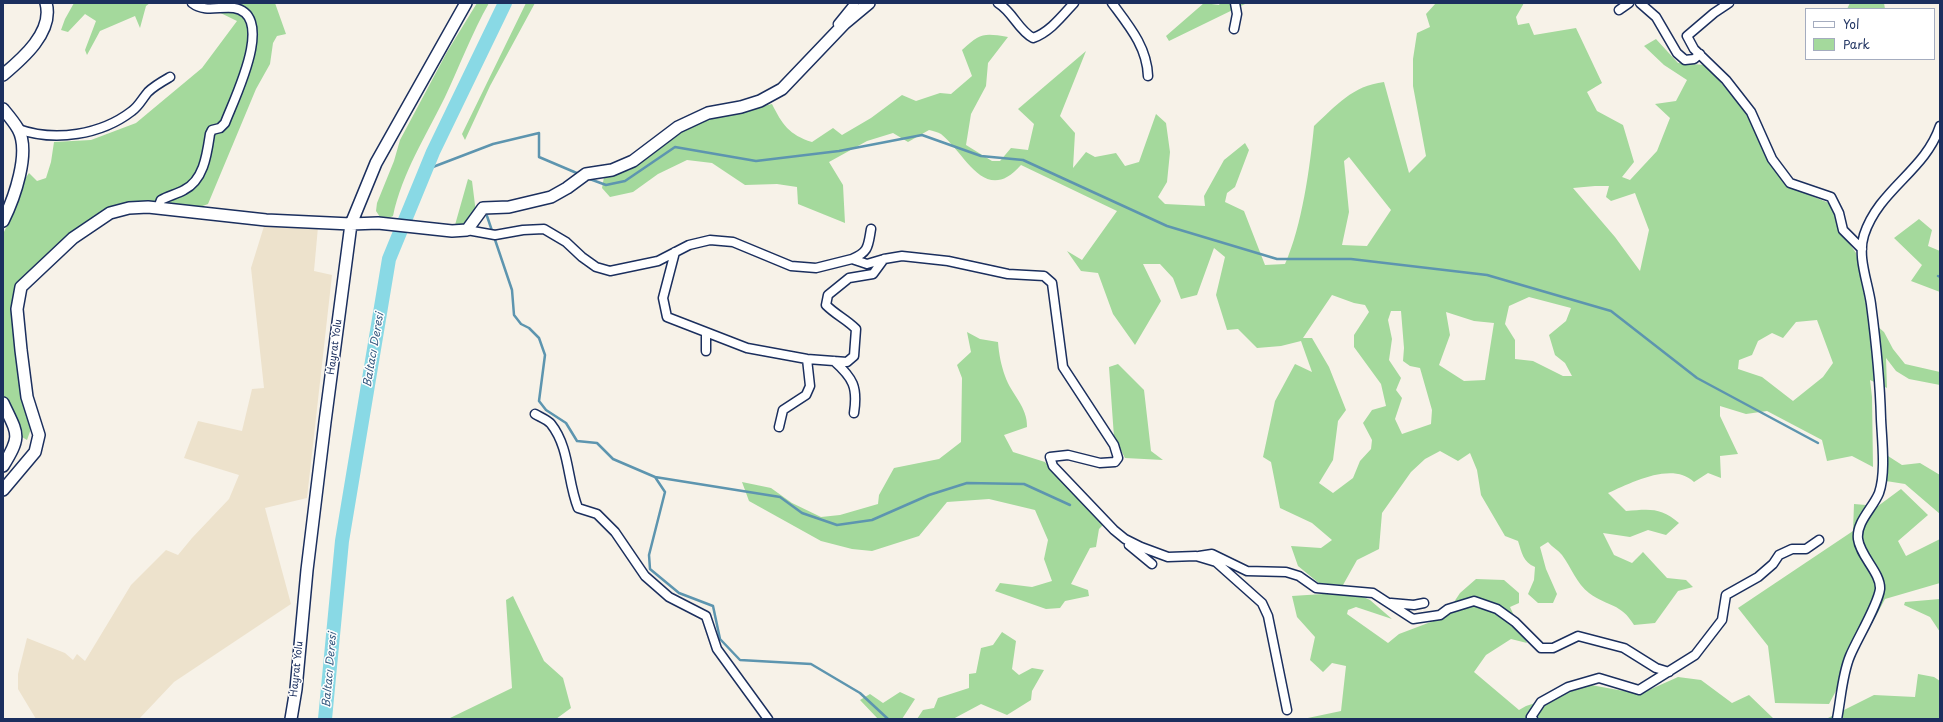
<!DOCTYPE html>
<html>
<head>
<meta charset="utf-8">
<style>
	body { margin:0 }
	#map { position:relative; width:1943px; height:722px; overflow:hidden; background:#f7f2e8; font-family:"Playpen Sans",sans-serif }
	canvas { display:block }
	.frame { position:absolute; inset:0; border:4px solid #1b2f5e; pointer-events:none }
	.legend { position:absolute; left:1805px; top:8px; width:130px; height:52px; box-sizing:border-box; background:#fff; border:1px solid #a4acbf; margin:0; padding:5px 7px; list-style:none; font-size:12px; color:#1b2f5e }
	.legend li { display:flex; align-items:center; gap:8px; height:20px }
	.legend b { width:20px; border:1px solid #a4acbf }
</style>
</head>
<body>
<div id="map">
<canvas width="1943" height="722"></canvas>
<div class="frame"></div>
<ul class="legend">
<li><b style="height:5px;background:#fff"></b>Yol</li>
<li><b style="height:11px;background:#a4d99c"></b>Park</li>
</ul>
</div>
<script>
const ctx = document.querySelector('canvas').getContext('2d');
ctx.lineJoin = 'round';
function fillPath(path, color) { ctx.fillStyle = color; ctx.fill(path, 'evenodd'); }
function stroke(path, color, width, dash) { ctx.strokeStyle = color; ctx.lineWidth = width; ctx.lineCap = dash ? 'butt' : 'round'; ctx.setLineDash(dash || []); ctx.stroke(path); }
function label(font, color, halo, rows, align = 'center') {
  ctx.font = font + ' "Playpen Sans",sans-serif'; ctx.lineWidth = 3; ctx.setLineDash([]); ctx.textBaseline = 'middle'; ctx.strokeStyle = halo; ctx.fillStyle = color; for (const [text, x, y, turn = 0] of rows) {
    ctx.save(); ctx.translate(x, y); ctx.rotate((+turn || 0) * Math.PI / 180); ctx.textAlign = isNaN(turn) ? turn : align; if (halo) ctx.strokeText(text, 0, 0); ctx.fillText(text, 0, 0); ctx.restore();
  }
}
const built = new Path2D(`
	M265 223 318 227 314 271 332 275 307 498 265 508 291 604 174 682 139 719H36L18 689V674L27 638 65 653 73 660 77 654 85 661 131 585 166 550 178 555 192 538 229 499 239 475 184 458 198 421 242 431 252 389 264 388 251 268Z`);
const green = new Path2D(`
	M74 3H150L146 6 140 28 135 16 100 31 87 55 85 50 96 21 85 14 68 32 61 30 65 19Z
	M200 3H275L286 34 277 36 273 43 270 64 256 89 208 204 200 207 169 203 130 204 20 282 32 426 27 440 22 437 3 394V234L17 205 25 179 29 173 37 181 46 178 51 162 54 142 91 140 136 123 202 68 237 21Z
	M477 3H489C472 33 460 65 445 97 426 136 402 173 393 216L389 218 380 217 376 211 377 203 394 161 400 140 447 52Z
	M526 3H535L490 86 465 140 462 134Z
	M1204 3 1219 5 1220 3H1247L1169 41 1166 36Z
	M1436 3H1524L1516 17 1518 25 1529 23 1534 35 1576 28 1602 83 1587 92 1597 111 1623 125 1634 162 1622 177 1630 180 1657 151 1670 118 1655 104 1676 101 1687 80 1664 65 1644 46 1656 39 1678 63 1706 65 1750 117 1787 186 1829 203 1842 233 1856 253 1869 319 1884 332 1893 349 1905 364 1940 372V385L1909 379 1896 371 1886 358 1887 388 1870 380 1872 397 1873 467 1852 456 1827 461 1822 440 1767 411 1746 414 1720 406V416L1738 454 1720 456 1721 478 1708 473 1694 482C1672 461 1631 483 1608 493L1626 511C1649 509 1661 507 1679 523L1666 535 1648 530 1630 537 1603 533 1614 555 1632 563 1643 552 1667 578 1686 580 1693 587 1678 591 1655 623 1634 625C1621 603 1608 607 1589 593 1577 584 1571 567 1562 555 1558 550 1552 547 1548 542L1540 547 1546 569 1557 594 1553 603H1538L1528 594 1534 580 1535 567C1523 562 1522 553 1518 541L1505 536 1481 495 1477 470 1470 453 1458 461 1440 451 1425 459 1411 472 1382 513 1379 549 1357 560 1343 585 1320 584 1298 566 1291 546 1321 548 1332 540 1312 523 1280 508 1271 462 1263 457 1275 401 1295 364 1312 372 1301 341 1281 346 1257 348 1238 329 1227 330 1216 295 1225 257 1214 248 1197 295 1181 299 1173 278 1160 264H1143L1161 301 1135 345 1113 314 1098 273 1081 271 1067 251 1082 260 1117 211 1021 165C985 206 966 154 941 134 938 132 933 131 929 130L908 142 893 133 867 141 829 162 843 185 845 223 798 204 797 187 777 184 745 185 712 163 687 160 658 174 633 192 610 197 602 188 604 177 630 170 689 127 710 119 772 104C782 124 789 135 812 142L833 128 842 135 871 118 902 95 916 101 940 93 951 94 972 76 962 50C981 33 983 33 1008 37L988 63 986 86 971 114 966 145 992 161H1000L1011 148 1028 150 1034 124 1018 109 1086 51 1060 116 1075 133 1073 168 1086 152 1095 157 1116 153 1125 166 1139 162 1156 114 1166 123 1170 152 1167 182 1158 197 1165 204 1205 206 1204 196 1224 160 1245 143 1249 150 1235 187 1227 193 1225 202 1244 211 1265 265 1285 264C1302 226 1310 167 1314 126 1337 105 1352 86 1384 82L1409 173 1426 156 1413 86V59L1417 33 1430 27 1426 14ZM1349 157 1391 210 1367 246 1342 245 1349 212 1344 161ZM1595 186H1609L1606 197 1611 201 1635 193 1649 230 1640 271 1615 237 1573 188ZM1332 295 1354 303 1365 305 1369 312 1354 335V347L1381 384 1386 406 1372 410 1363 423 1372 440 1371 449 1360 461 1353 478 1333 493 1319 483 1333 460 1338 421 1346 410 1329 367 1312 338H1303ZM1529 297 1571 308 1566 321 1549 335 1555 355 1565 363 1572 376H1563L1533 361 1515 359V340L1505 324 1509 306ZM1391 311H1401L1404 348 1403 361 1410 366 1420 368 1432 410 1431 424 1402 434 1395 419 1402 398 1396 390 1401 378 1389 360 1392 339 1388 320ZM1446 312 1474 321 1494 323 1485 380 1464 381 1439 365 1450 335ZM1817 320 1833 363 1823 377 1793 401 1762 377 1738 369 1739 360 1752 355 1758 341 1772 333 1783 338 1796 322Z
	M1850 3H1884L1885 9H1847Z
	M468 179 472 181 476 213 466 226 455 225Z
	M1919 219 1932 230 1928 246 1940 251V292L1911 281 1922 265 1894 238Z
	M967 332 980 339 998 342C999 355 1001 364 1005 376 1011 394 1028 407 1027 427L1004 435 1013 452 1045 462 1103 525 1099 529 1096 547 1090 548 1071 584 1088 590 1089 596 1065 601 1060 608 1046 609 995 591 1000 583 1032 587 1052 581 1044 559 1048 540 1035 510 989 499 947 502 919 536 872 551 852 549 821 541 749 501 742 482 771 488 792 503 821 517 840 515 878 504 879 495 894 468 939 459 961 442 962 378 957 365 971 352Z
	M1118 364 1144 390 1151 451 1163 460 1125 458 1114 437 1109 367Z
	M1888 456 1902 465 1920 463 1940 475V514L1905 484 1886 481V463Z
	M1901 489 1928 515 1898 541 1906 556 1940 539V583L1885 599 1829 704 1775 703 1768 646 1738 608 1853 531 1854 504 1878 506Z
	M1476 579 1504 580 1519 593V603L1510 607 1527 643 1511 639 1486 655 1474 672 1519 710 1526 706 1591 685 1640 694 1678 677 1701 680 1732 703 1749 695 1774 719H1303L1341 711 1346 666 1332 663 1323 672 1310 660 1315 637 1297 617 1292 596 1353 592 1370 600 1392 619 1356 607 1348 610 1347 614 1388 643 1399 634 1444 617 1460 593Z
	M513 596 544 661 563 678 571 708 556 719H448L512 688 506 600Z
	M1940 599V632L1930 617 1904 605 1905 602Z
	M1002 632 1016 641 1012 669 1019 675 1032 668 1044 670 1032 691 1031 700 1007 715 981 704 953 719H917L923 710 934 708 938 698 969 688V674L976 673 981 648 993 645Z
	M1918 674 1934 677 1940 681V719H1826L1874 695 1915 697Z
	M900 692 915 699 902 719H878L860 700 870 694 883 703Z`);
const stream = new Path2D(`
	M425 170 493 144 539 133V157L579 174
	M587 178 606 185 625 181 675 147 756 161 839 151 922 135 981 156 1023 160 1167 226 1277 259H1351L1487 275 1611 311 1697 378 1818 443
	M487 216 512 290 514 315 521 324 529 328 539 338 545 355 539 401 546 410 566 423 577 441 597 443 613 459 655 477 665 492 649 555 650 569 679 593 713 606 720 639 740 660 811 664 860 693 888 719
	M1938 276 1940 277
	M655 477 780 497 802 513 837 525 872 520 929 495 967 483 1024 484 1070 505`);
const river = new Path2D(`
	M325 719 342 541 389 259 433 152 505 3`);
const street = new Path2D(`
	M998 3C1013 12 1018 30 1033 38 1050 32 1062 16 1074 3
	M1112 3C1129 26 1147 47 1148 76
	M1640 3 1656 17 1677 53 1685 60 1694 59 1700 54
	M1729 3 1714 13 1687 36 1694 49 1726 80 1751 112 1772 159 1790 183 1831 197 1839 213 1843 230 1862 249
	M1619 10 1629 3
	M838 24 855 3
	M1234 29 1237 14 1235 3
	M18 129C55 142 101 135 132 111 139 106 142 99 148 92 154 86 163 81 170 77
	M158 208 161 200C168 196 177 194 184 190 204 180 207 154 210 134L212 130 220 128 225 123C233 101 277 15 234 8 220 6 205 13 192 3
	M467 230 495 235 523 230 544 229 566 242 582 257 596 267 610 271 658 261 689 245 710 240 733 242 791 266 816 268 852 259 867 264 884 259 902 256 948 261 1008 274 1044 276 1052 283 1063 367 1114 445 1118 458 1115 462 1100 463 1068 455 1050 457 1053 466 1114 530 1125 539 1141 547 1168 557 1196 556 1216 562 1262 603 1268 616 1287 710
	M675 252 663 298 667 317 747 348 807 359 847 362 854 356 856 329C846 319 836 315 826 305L828 295 849 278 873 274 884 259
	M852 259C869 252 868 246 871 229
	M706 351V333
	M834 361C853 378 858 387 854 413
	M535 414C540 417 548 420 551 424 570 448 567 481 578 508L597 514 615 532 645 576 669 597 706 616 717 649 768 719
	M779 427 783 410 806 395 810 386 807 359
	M1129 545 1152 564
	M1199 556 1212 554 1247 571 1286 572 1299 576 1316 588 1373 593 1413 619 1440 615 1448 609 1474 601 1497 609 1515 622 1541 648H1553L1578 636 1624 648 1656 668 1669 672
	M1391 603 1414 605 1424 603
	M1533 719 1531 717 1541 702 1568 687 1599 678 1639 690 1695 655 1722 620 1726 595 1758 577 1773 564 1779 555 1792 549H1806L1819 540
	M1837 719C1841 699 1842 675 1850 656 1857 639 1878 605 1880 589 1881 573 1860 556 1858 539 1856 522 1873 508 1879 493 1886 473 1882 441 1881 419 1880 381 1876 342 1871 304 1868 282 1857 257 1864 235 1879 189 1925 171 1940 126`);
const secondary = new Path2D(`
	M3 75C22 59 54 32 46 3
	M3 109C8 115 14 122 18 129 31 152 14 199 3 221
	M3 403C18 435 22 435 3 466
	M3 490 35 452 39 435 27 397 21 350 17 309 21 287 73 238 110 213 129 208 148 207 266 220 351 224 378 223 452 231 467 230 483 208 509 207 551 197 567 188 586 174 612 170 633 161 678 127 708 113 741 107 760 101 782 89 845 23 869 3
	M291 719 296 689 307 570 325 422 351 224 376 163 466 3`);
const streetNames = [
	["Hayrat Yolu",335,347,-82],
	["Hayrat Yolu",297,669,-84]
];
const waterNames = [
	["Baltacı Deresi",374,350,-80],
	["Baltacı Deresi",330,670,-85]
];
fillPath(built, '#ede2cc');
fillPath(green, '#a4d99c');
stroke(stream, '#5d95af', 2.5);
stroke(river, '#89d9e5', 14);
stroke(street, '#1b2f5e', 11);
stroke(secondary, '#1b2f5e', 14);
stroke(street, '#fff', 8);
stroke(secondary, '#fff', 11);
label('10px', '#1b2f5e', '#fff', streetNames);
label('italic 11px', '#365a80', '#fff', waterNames);
</script>
</body>
</html>
